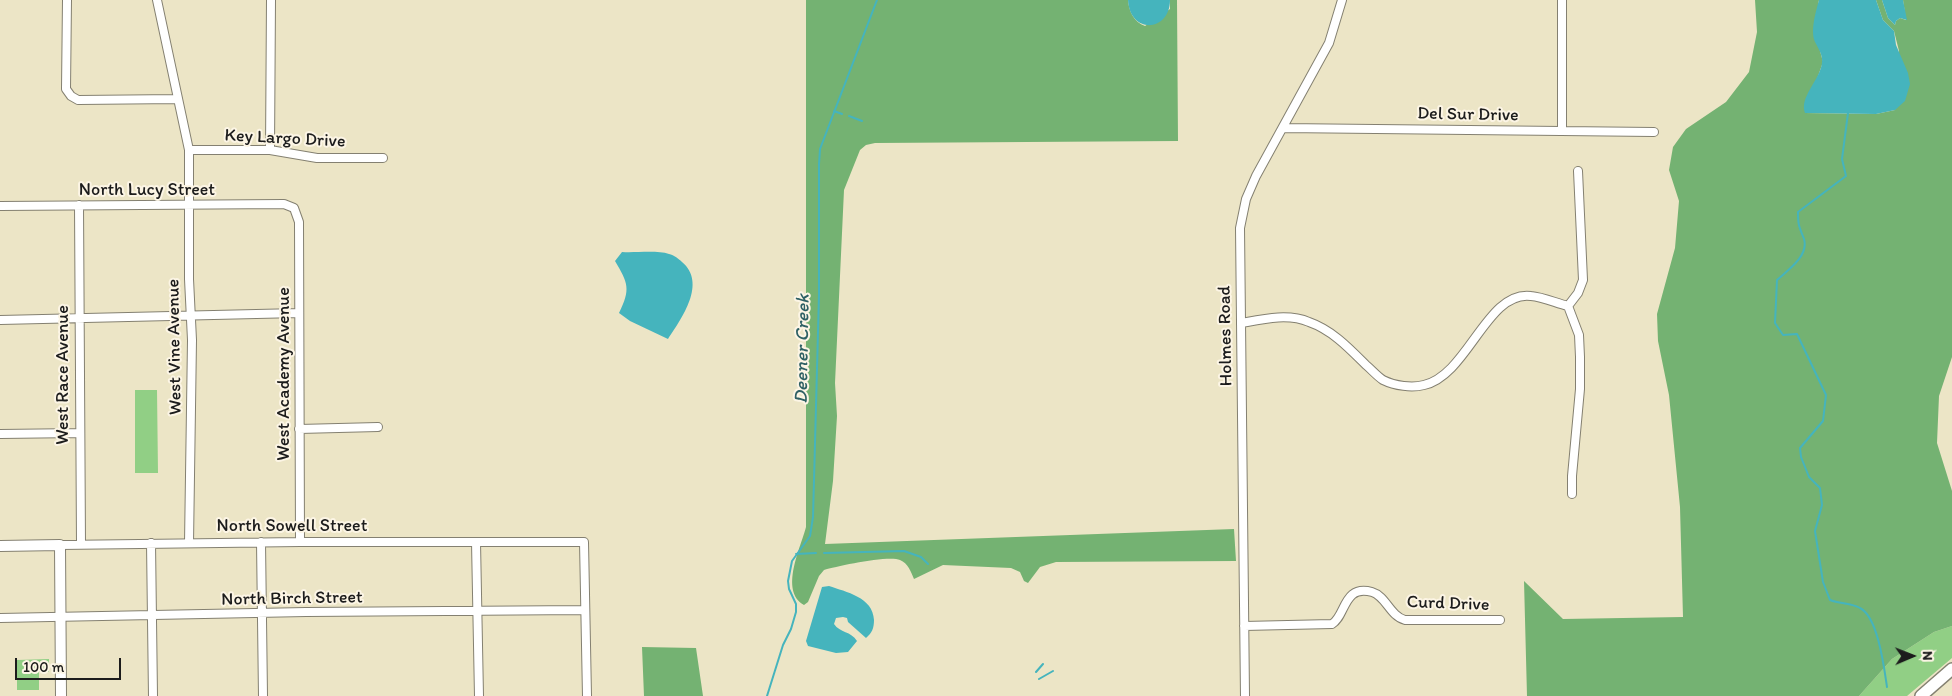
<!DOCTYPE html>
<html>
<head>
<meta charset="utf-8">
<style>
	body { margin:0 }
	#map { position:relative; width:1952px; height:696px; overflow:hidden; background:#ece5c6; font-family:Itim,sans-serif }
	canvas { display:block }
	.north { position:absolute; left:1887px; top:631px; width:50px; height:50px; -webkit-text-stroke:4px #fcf5e5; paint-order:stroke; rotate:89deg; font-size:14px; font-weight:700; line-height:20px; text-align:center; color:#1c1c1c }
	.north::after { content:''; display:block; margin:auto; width:18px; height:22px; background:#1c1c1c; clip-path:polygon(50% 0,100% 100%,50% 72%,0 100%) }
	.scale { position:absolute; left:15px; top:658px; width:106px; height:22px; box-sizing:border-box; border:2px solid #1c1c1c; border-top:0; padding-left:6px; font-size:15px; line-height:18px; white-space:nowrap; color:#1c1c1c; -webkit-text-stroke:4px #fcf5e5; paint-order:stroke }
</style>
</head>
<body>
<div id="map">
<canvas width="1952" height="696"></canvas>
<div class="north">N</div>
<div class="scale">100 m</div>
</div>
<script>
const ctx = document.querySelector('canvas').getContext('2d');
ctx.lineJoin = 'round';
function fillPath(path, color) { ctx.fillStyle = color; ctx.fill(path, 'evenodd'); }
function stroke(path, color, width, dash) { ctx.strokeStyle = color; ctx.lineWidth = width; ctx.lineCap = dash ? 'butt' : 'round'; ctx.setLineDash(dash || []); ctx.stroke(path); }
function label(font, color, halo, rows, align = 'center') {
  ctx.font = font + ' Itim,sans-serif'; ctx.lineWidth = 4; ctx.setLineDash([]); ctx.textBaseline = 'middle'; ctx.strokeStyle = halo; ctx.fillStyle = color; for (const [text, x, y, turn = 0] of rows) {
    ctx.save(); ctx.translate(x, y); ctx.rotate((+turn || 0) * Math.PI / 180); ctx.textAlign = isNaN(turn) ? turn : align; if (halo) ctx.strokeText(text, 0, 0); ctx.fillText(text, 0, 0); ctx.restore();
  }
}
const green = new Path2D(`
	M135 390H157L158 473H135Z
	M1952 626V658L1907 696H1859L1892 659 1934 632Z
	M49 659V672H39V690H17V660Z`);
const forest = new Path2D(`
	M806 0H1128C1129 12 1134 22 1145 26L1170 9V0H1177L1178 141 875 143 866 145 860 150 844 190 835 383 837 416 833 481 825 544 1234 529 1236 561 1056 562 1040 567 1028 583 1024 581 1020 572 1011 568 943 565 914 579C911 572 908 563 900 560 889 555 837 566 824 570L819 576 808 602 804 605C779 591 801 547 806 527Z
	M1755 0H1819L1818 5 1819 47 1823 62 1805 113 1876 114 1895 110 1899 51 1894 31 1883 20 1876 0H1882L1888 18 1895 25 1896 21 1900 18 1906 20 1903 0H1952V357L1939 396 1937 443 1952 491V626L1934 632 1892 659 1859 696H1527L1524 581 1563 619 1683 617 1680 507 1669 395 1658 341 1657 314 1675 248 1679 201 1669 170 1673 147 1686 129 1726 102 1749 72 1757 32Z
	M642 647 696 648 703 696H644Z`);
const water = new Path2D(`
	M1128 0H1170C1170 32 1130 35 1128 0Z
	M1819 0H1876L1883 20 1894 31 1896 45 1908 73 1910 84 1905 101 1895 110 1876 114 1805 113C1799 97 1820 80 1822 63 1823 55 1818 48 1815 42 1810 31 1816 11 1819 0Z
	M1882 0H1903L1907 20 1900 18 1896 21 1895 25 1888 18Z
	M622 252C635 253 657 250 669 254 674 255 679 259 682 262 707 283 682 318 668 339L630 321 619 313C631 289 628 283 615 261Z
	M829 586C846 592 873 597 874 620 874 628 872 633 866 638L848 622 847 618 843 617 836 618 834 624C840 633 851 631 857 641L848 652 836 653 808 646 806 641 822 587Z`);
const stream = new Path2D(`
	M834 111 842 114
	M1848 113 1842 159 1846 176 1798 212C1798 226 1799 226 1804 239 1809 256 1788 270 1777 280L1775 323 1783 335 1797 334 1826 395 1823 421 1800 448 1801 457 1809 477 1820 488 1822 505 1815 531 1823 582 1830 600C1840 604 1851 603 1860 608 1878 617 1884 667 1887 687
	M849 116 862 121
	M824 553 904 551 921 557 928 564
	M796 554 816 553
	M1036 672 1043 664
	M1039 679 1053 671
	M767 696 783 645 791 629 796 612V604L789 589 788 581 792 561 810 536 813 517 819 295V164L820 149 877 0`);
const minor = new Path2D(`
	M67 0 66 89 71 96 78 100 178 99
	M157 0 189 150V279L192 340 189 543
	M1283 128 1654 132
	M1562 131V0
	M189 150H270L317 158H383
	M270 150 271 0
	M79 205 81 544
	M0 206 284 204 294 208 299 222 300 542
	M0 320 299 313
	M1242 323C1263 319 1288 313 1309 322 1332 330 1349 348 1366 365 1372 370 1377 376 1383 380 1395 386 1412 388 1424 385 1468 375 1487 290 1531 296 1543 297 1556 303 1568 306
	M299 429 378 427
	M0 434 80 433
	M1572 494V476L1580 389V357L1579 335 1568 306 1578 293 1583 280 1578 171
	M261 542 263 696
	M476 542 479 696
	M151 543 153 696
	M60 545 300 542H584L587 696
	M0 618 306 612 585 610
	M1244 626 1332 624C1346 616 1343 584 1372 592 1386 596 1390 616 1405 620H1500
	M1245 696 1240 228 1246 199 1256 176 1329 43 1342 0`);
const tertiary = new Path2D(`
	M0 546 60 545 61 696`);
const secondary = new Path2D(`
	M1921 696 1952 669`);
const streetNames = [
	["Del Sur Drive",1468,115,1],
	["Key Largo Drive",285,139,3],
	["North Lucy Street",147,190],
	["Holmes Road",1226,336,-91],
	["West Vine Avenue",175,347,-91],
	["West Academy Avenue",284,374,-90],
	["West Race Avenue",63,375,-90],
	["North Sowell Street",292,526],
	["North Birch Street",292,599,-1],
	["Curd Drive",1448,604,2]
];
const waterNames = [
	["Deener Creek",803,349,-89]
];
fillPath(green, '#91cf85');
fillPath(forest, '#74b272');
fillPath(water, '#45b4bd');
stroke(stream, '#45b4bd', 2);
stroke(minor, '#848071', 10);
stroke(tertiary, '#848071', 12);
stroke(secondary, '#848071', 14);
stroke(minor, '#fff', 8);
stroke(tertiary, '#fff', 10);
stroke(secondary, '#fff', 11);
label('18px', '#1c1c1c', '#fcf5e5', streetNames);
label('italic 19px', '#2e6064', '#fcf5e5', waterNames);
</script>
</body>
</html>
